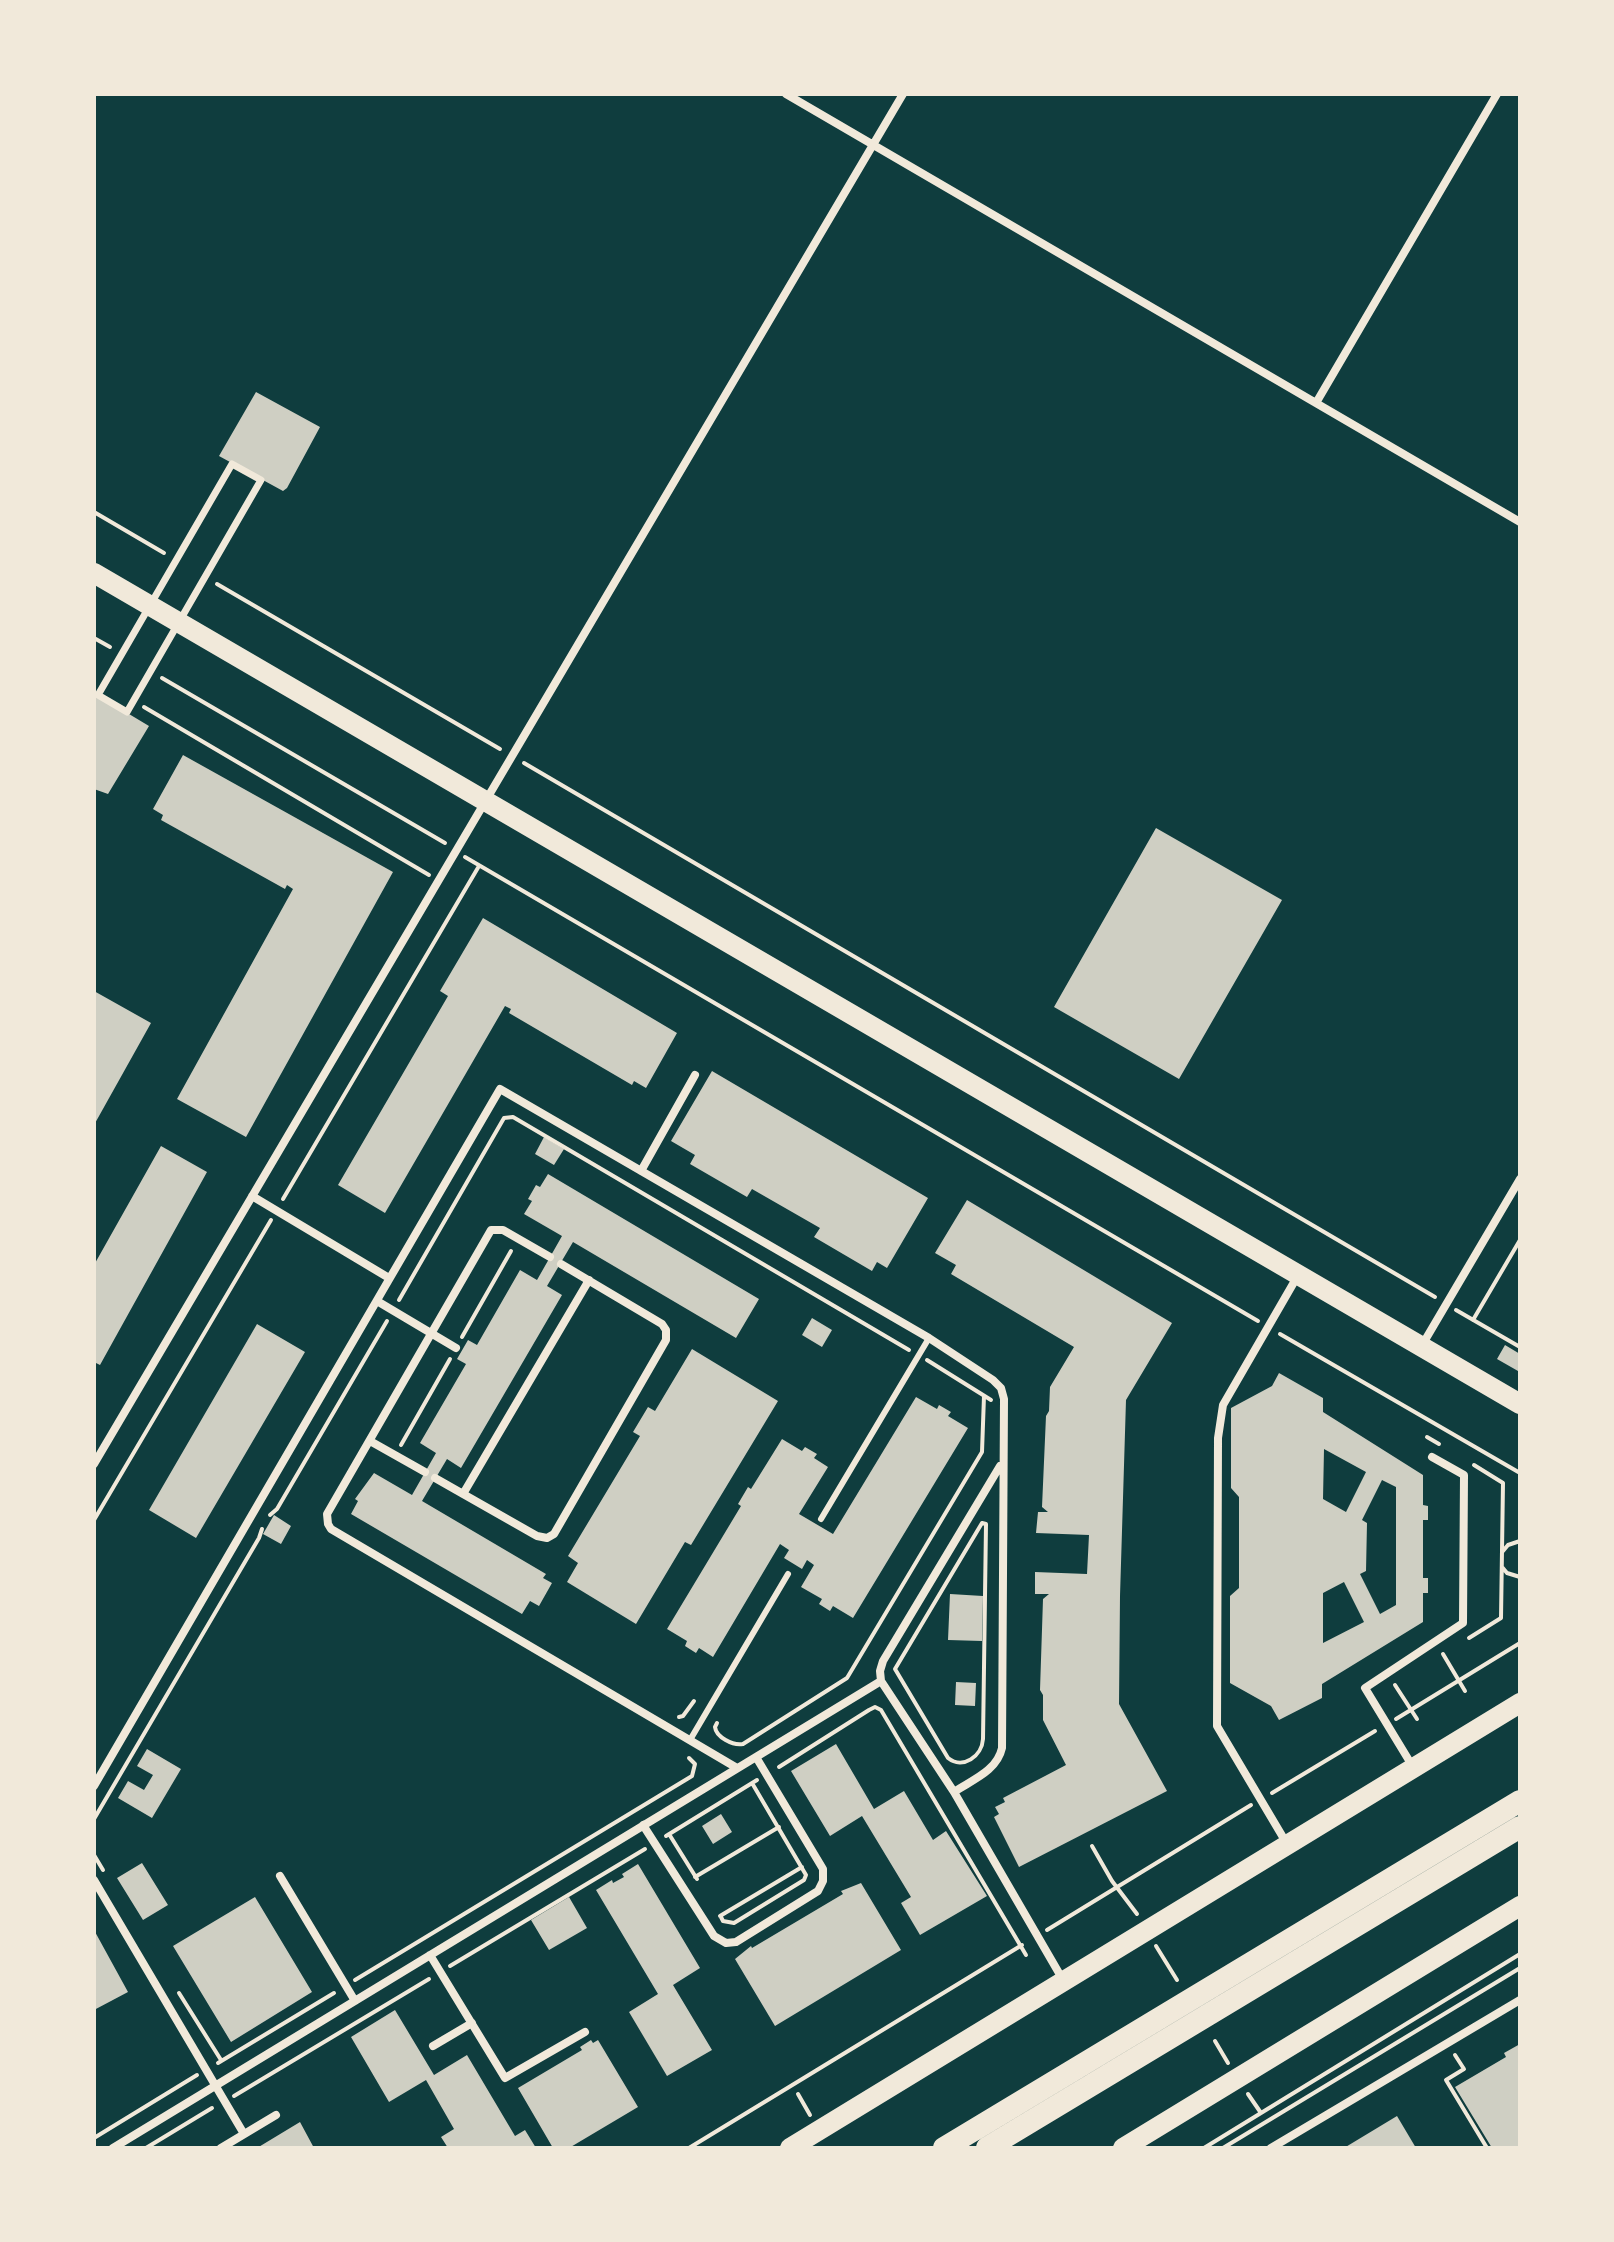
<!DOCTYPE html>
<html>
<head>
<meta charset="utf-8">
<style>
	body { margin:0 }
	#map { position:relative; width:1614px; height:2242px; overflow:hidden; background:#0f3d3e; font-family:"Sofia Sans Condensed",sans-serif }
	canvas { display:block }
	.frame { position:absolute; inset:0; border:96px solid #f1e9da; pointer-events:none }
</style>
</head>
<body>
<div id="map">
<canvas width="1614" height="2242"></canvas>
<div class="frame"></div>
</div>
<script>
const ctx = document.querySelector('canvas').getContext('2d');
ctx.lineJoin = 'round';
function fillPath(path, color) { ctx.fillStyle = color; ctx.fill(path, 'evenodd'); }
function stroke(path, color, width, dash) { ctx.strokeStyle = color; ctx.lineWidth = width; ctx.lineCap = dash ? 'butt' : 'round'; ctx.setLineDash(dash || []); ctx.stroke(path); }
const building = new Path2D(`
	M256 392 320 427 287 488 283 491 219 456Z
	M94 693 149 726 108 794 94 789Z
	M183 755 393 872 246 1137 177 1099 293 889 287 885 285 889 161 820 163 815 153 809Z
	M1156 828 1282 900 1179 1079 1054 1007Z
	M483 918 677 1033 646 1088 634 1081 632 1085 509 1013 511 1009 505 1006 385 1213 338 1185 448 996 440 991Z
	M94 991 151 1023 94 1125Z
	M712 1071 928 1198 887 1268 877 1262 872 1271 814 1237 820 1228 752 1189 747 1197 690 1164 695 1155 671 1141Z
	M544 1137 564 1149 554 1165 535 1154Z
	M161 1146 207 1172 100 1365 94 1362V1265Z
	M548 1174 759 1299 736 1338 573 1242 547 1286 562 1295 461 1468 447 1459 422 1501 546 1574 543 1578 552 1583 539 1606 530 1601 522 1614 351 1514 358 1501 355 1499 374 1473 412 1495 436 1453 420 1443 466 1364 457 1359 468 1340 477 1345 520 1270 537 1280 562 1236 524 1214 532 1201 528 1199 536 1185 540 1187Z
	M967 1200 1172 1323 1126 1400 1120 1596 1119 1704 1167 1791 1019 1867 994 1817 999 1814 995 1807 1005 1802 1003 1798 1066 1765 1043 1720V1695L1040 1690 1043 1599 1049 1594H1035V1572L1087 1574 1089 1535 1036 1533 1038 1512H1048L1042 1507 1046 1416 1049 1411 1050 1387 1074 1347 951 1274 956 1265 935 1253Z
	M812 1318 832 1330 822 1347 802 1335Z
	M257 1324 305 1352 196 1538 149 1510Z
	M1505 1345 1520 1354 1518 1371 1497 1359Z
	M692 1349 778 1401 691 1545 685 1542 636 1624 567 1582 578 1563 568 1556 640 1436 633 1432 648 1407 655 1411Z
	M1279 1373 1323 1398V1412L1423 1475V1505L1428 1506V1520H1423V1578H1428V1593H1423V1622L1322 1684V1698L1279 1720 1271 1706 1230 1683V1596L1239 1588V1497L1231 1488V1408L1272 1386ZM1324 1449 1366 1472 1346 1512 1323 1499ZM1382 1480 1396 1487V1605L1380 1614 1360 1574 1366 1571 1367 1523 1362 1520ZM1344 1582 1364 1622 1323 1643V1593Z
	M916 1397 937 1409 939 1405 951 1412 948 1416 968 1428 853 1618 833 1606 830 1611 819 1604 822 1599 801 1587 814 1565 807 1560 802 1569 784 1558 789 1550 780 1544 713 1657 699 1648 696 1653 685 1646 687 1641 667 1629 741 1506 738 1504 748 1487 751 1489 782 1439 802 1451 805 1447 817 1454 814 1458 828 1467 799 1514 833 1534Z
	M274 1515 291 1526 281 1544 263 1534Z
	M950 1594 983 1596 982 1641 948 1640Z
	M956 1682 976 1683 975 1706 955 1705Z
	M836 1744 874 1809 904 1791 933 1840 946 1831 987 1896 920 1935 901 1903 911 1897 862 1816 830 1836 791 1771Z
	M147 1749 181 1769 152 1818 118 1798 128 1781 144 1790 153 1775 137 1766Z
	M721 1814 732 1832 713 1844 702 1826Z
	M142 1863 168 1905 143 1920 117 1878Z
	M638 1864 700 1968 673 1985 712 2050 667 2076 629 2012 658 1994 596 1890 612 1880 613 1883 624 1877 622 1874Z
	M861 1883 901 1950 775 2026 735 1959 751 1946 752 1948 843 1894 841 1891Z
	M255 1897 312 1992 231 2042 173 1946Z
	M569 1897 587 1928 549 1950 531 1920Z
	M94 1930 128 1992 94 2010Z
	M395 2010 434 2075 467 2055 515 2136 525 2130 536 2148H448L441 2137 454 2129 426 2080 389 2102 351 2037Z
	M591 2040 593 2043 598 2040 638 2107 569 2148H553L518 2088 582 2050 580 2047Z
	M1520 2044V2148H1492L1455 2087 1506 2057 1504 2053Z
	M1397 2116 1416 2148H1344Z
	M300 2122 314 2148H257Z`);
const path = new Path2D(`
	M94 512 164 553
	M217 584 500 749
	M94 638 110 647
	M162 678 445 843
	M144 707 429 875
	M524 763 1435 1297
	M465 857 1258 1321
	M283 1199 479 866
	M399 1300 504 1118 513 1117 909 1350
	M1456 1310 1520 1347
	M1473 1320 1520 1240
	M1280 1334 1520 1473
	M462 1337 511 1251
	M927 1360 991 1400
	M1427 1437 1439 1444
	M401 1445 450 1359
	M270 1515 277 1509 387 1321
	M94 1520 271 1220
	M982 1523 986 1524 983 1739C982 1756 963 1770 948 1758L895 1669Z
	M1503 1551 1508 1545 1520 1541
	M1502 1567 1507 1573 1520 1577
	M1469 1638 1501 1618 1503 1483 1474 1465
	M1443 1654 1465 1691
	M1395 1685 1417 1719
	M679 1717 683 1716 694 1701
	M1396 1719 1520 1643
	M717 1723 715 1727C716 1737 733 1746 743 1744L847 1678 982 1452 984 1396
	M779 1767 869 1710 875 1707 881 1710 1026 1955
	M1272 1793 1375 1731
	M94 1819 259 1538 262 1529
	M669 1834 697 1879
	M666 1836 757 1780
	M1092 1846 1112 1881 1137 1914
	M94 1855 103 1870
	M695 1877 779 1827
	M720 1916 802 1867
	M721 1917 723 1921 734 1923 804 1880 806 1875 752 1783
	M1047 1930 1251 1805
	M1156 1946 1177 1980
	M450 1966 645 1849
	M355 1980 692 1776 695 1764 689 1758
	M179 1993 221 2060
	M1215 2041 1228 2063
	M1455 2055 1464 2069 1446 2080 1487 2148
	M218 2063 334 1993
	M798 2094 810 2115
	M1248 2094 1261 2113
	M234 2096 429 1979
	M94 2138 197 2075
	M146 2148 212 2108
	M689 2148 1022 1945
	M1204 2148 1520 1954
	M1223 2148 1520 1968`);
const service = new Path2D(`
	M821 1519 929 1338
	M690 1740 788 1574`);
const pedestrian = new Path2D(`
	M232 464 261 480 127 712 98 695Z`);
const minor = new Path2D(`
	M786 94 1520 522
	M1316 403 1497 94
	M641 1171 695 1075
	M252 1196 389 1278
	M550 1257 503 1230H491L327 1514 328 1524 331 1529 737 1768
	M377 1301 456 1348
	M1421 1347 1520 1179
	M370 1441 425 1472
	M94 1464 903 94
	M1000 1466 883 1661 880 1671 881 1681 954 1792 1063 1980
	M435 1478 537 1536 547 1538 554 1534 666 1340V1330L662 1324 561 1264
	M463 1494 589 1280
	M1413 1767 1365 1688 1463 1623 1464 1475 1432 1457
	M94 1786 500 1089 929 1338 993 1380 1001 1388 1004 1399 1002 1748C997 1771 972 1780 954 1792
	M643 1825 714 1936 726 1943 736 1942 818 1891 823 1881V1869L756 1757
	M1287 1844 1217 1726 1218 1438 1223 1405 1297 1277
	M280 1876 355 2001
	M94 1880 244 2134
	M430 1955 505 2078 585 2032
	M433 2046 472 2023
	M113 2148 881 1681
	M221 2148 276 2115
	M1271 2148 1520 2000`);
const primary = new Path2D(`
	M94 573 1520 1404
	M790 2148 1520 1703
	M1123 2148 1520 1906`);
const trunk = new Path2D(`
	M944 2148 1520 1801
	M987 2148 1520 1827`);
fillPath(building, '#cfcfc3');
stroke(path, '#f1e9da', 4);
stroke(service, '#f1e9da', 6);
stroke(pedestrian, '#f1e9da', 7);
stroke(minor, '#f1e9da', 8);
stroke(primary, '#f1e9da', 20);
stroke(trunk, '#f1e9da', 22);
</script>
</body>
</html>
